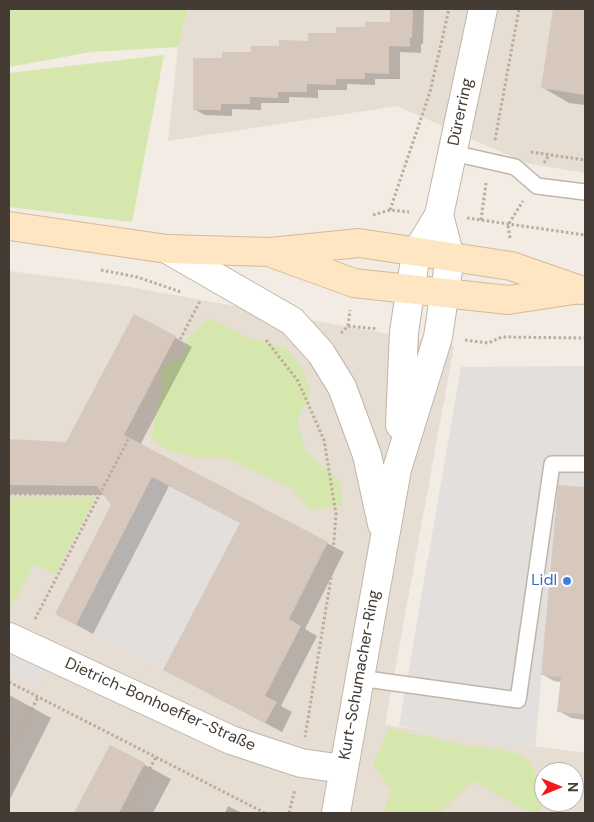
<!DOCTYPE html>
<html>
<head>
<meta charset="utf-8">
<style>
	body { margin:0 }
	#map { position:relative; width:594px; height:822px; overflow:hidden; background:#f2ece5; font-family:"DM Sans",sans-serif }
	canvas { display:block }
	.frame { position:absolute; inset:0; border:10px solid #443b34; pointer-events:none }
	.north { position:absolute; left:534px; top:762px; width:50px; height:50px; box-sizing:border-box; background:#fff; border:1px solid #b4b1ae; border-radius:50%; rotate:90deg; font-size:14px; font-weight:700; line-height:20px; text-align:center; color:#443b34 }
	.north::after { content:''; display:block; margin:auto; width:18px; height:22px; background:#f81519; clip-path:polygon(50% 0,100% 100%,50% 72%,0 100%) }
</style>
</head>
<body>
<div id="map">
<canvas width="594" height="822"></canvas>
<div class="frame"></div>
<div class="north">N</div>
</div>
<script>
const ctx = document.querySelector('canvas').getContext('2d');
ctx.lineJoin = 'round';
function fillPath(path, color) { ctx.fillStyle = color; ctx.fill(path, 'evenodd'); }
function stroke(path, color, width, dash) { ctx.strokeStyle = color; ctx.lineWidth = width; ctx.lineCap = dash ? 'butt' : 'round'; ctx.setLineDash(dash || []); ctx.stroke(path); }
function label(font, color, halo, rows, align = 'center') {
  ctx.font = font + ' "DM Sans",sans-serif'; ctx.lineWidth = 4.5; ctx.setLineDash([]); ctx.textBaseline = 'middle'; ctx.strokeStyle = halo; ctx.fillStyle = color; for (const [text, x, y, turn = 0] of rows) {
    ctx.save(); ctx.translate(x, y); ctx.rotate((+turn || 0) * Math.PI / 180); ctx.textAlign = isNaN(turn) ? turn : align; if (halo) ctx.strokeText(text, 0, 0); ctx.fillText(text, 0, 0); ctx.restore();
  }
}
const residential = new Path2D(`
	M188 9H585V173L526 163 397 106 168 141 178 47Z
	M9 271 119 285 454 346 385 725 585 753V813H9ZM544 772H574V802H544Z`);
const green = new Path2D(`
	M9 9H188L178 47 91 52 9 67Z
	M164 55 132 222 9 207V73Z
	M209 318 247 337 287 349 303 370 311 393 297 419 305 451 340 481 342 506 310 509 293 489 224 457 198 458 170 451 151 438 161 392V367L183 357C186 337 194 330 209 318Z
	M9 497H96L55 574 34 564 9 611Z
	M389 728 464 745 514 752 530 762 544 791V802L539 813H530L473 781 442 810V813H382L392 791 373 765Z`);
const parking = new Path2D(`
	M585 366V487L558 485 535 749 399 726 461 367Z
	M142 445 274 513 186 682 55 614Z
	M9 647 48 667 37 688 9 674Z`);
const shadow = new Path2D(`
	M391 9H424L423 44H421V53L400 52V79H375V85L347 84V90H318V98L289 97V103H261V110L232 109V116L205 115 194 109 223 60 391 24Z
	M554 9H585V105L569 103 542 87Z
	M135 315 192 347 140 445 344 552 305 629 317 636 281 706 292 712 282 732 165 670 241 523 169 486 93 634 73 623 112 505 105 495 9 494V442L67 443Z
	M560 486 585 488V720L571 718 559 711 561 682 554 681 542 674Z
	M9 695 51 718 9 801Z
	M110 746 171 779 153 813H75Z
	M228 806 242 813H225Z`);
const building = new Path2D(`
	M390 9H413L412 38H410V47L389 46V74L365 73V79H336V85L307 84V92H278V98L250 97V104H221V110H193V58H222V52H251V46H279V40L308 41V33H336V27H365V22H390Z
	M553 9H585V95L541 88Z
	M134 314 176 336 124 435 328 542 289 619 301 626 265 696 277 702 265 723 163 670 240 523 152 477 76 625 55 614 111 505 97 486 9 485V439L66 442Z
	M558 485 585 487V714L557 712 561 677 541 675Z
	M110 745 145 763 119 813H74Z`);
const path = new Path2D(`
	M495 140 519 9
	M531 152 585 160
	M544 163 549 155
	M390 210 430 92 449 9
	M373 215 390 210 409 212
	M467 218 585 235
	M481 220 486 183
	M510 238 508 225 523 201
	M101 270 137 277 181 292
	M348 326 377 329
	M341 333 348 326 350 310
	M266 340 298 381 324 440 336 514 331 578 305 737
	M465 340 488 343 502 337 585 338
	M9 494H100
	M35 619 200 301
	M9 682 265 813
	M9 754 38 697
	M126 813 156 757
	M289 813 295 789`);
const lane = new Path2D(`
	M453 153 515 167 537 186 585 192
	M359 678 518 700 552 464H585`);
const street = new Path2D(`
	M167 249 292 321 321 353 342 387 367 455 382 524
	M400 425 404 332 416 253 439 215 483 9
	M9 637 231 740 301 763 343 769
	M336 813 397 469 438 337 450 257 439 215`);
const secondary = new Path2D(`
	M9 226 167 249 270 252 359 243 511 266 580 290
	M274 254 354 283 508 300 574 290`);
const markers = [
	[567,581,5,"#3f7fe0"]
];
const streetNames = [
	["Dürerring",461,112,-78],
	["Kurt-Schumacher-Ring",360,675,-80],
	["Dietrich-Bonhoeffer-Straße",160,705,24]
];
const shopNames = [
	["Lidl",557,581]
];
fillPath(residential, '#e6ddd3');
fillPath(green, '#d6e7ad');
fillPath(parking, '#e3dfdd');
fillPath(shadow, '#0003');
fillPath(building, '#d7c8bd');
stroke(lane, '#c0b5aa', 18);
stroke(street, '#c0b5aa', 30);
stroke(secondary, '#d5ba96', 30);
stroke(path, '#bfab99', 3, [2.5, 2.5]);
stroke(lane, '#fff', 15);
stroke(street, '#fff', 28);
stroke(secondary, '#fee6c3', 28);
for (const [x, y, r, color] of markers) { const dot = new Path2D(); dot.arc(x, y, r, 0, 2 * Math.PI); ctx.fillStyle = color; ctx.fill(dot); stroke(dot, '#fff', 2); }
label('16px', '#443b34', '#fff', streetNames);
label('16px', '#366cbe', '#fff', shopNames, 'right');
</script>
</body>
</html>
